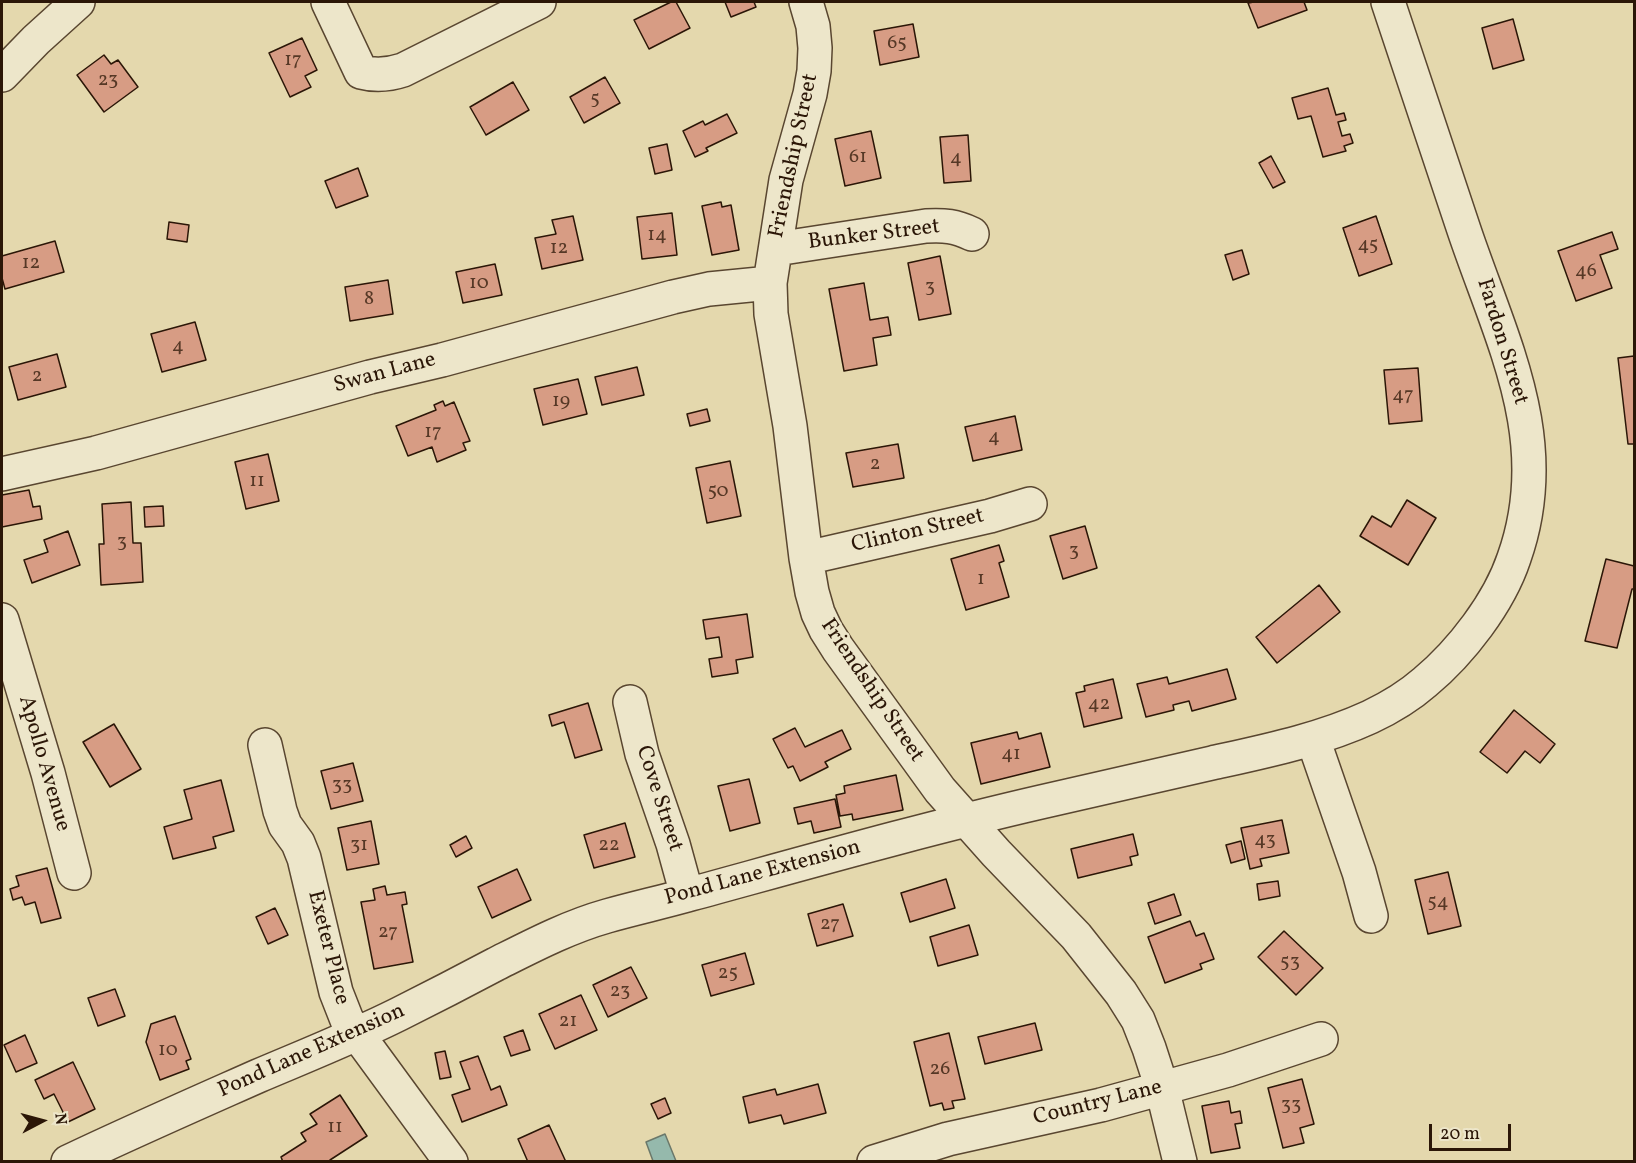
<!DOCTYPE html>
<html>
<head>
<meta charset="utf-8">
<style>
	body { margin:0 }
	#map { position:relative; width:1636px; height:1163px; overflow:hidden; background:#e4d8ad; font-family:Vollkorn,serif }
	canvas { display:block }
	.frame { position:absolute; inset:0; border:3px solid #2b1607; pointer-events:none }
	.north { position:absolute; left:12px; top:1091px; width:60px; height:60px; -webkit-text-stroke:4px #ede6ca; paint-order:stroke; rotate:84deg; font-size:16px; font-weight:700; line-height:24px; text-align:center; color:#2b1607 }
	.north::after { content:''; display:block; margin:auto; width:21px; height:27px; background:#2b1607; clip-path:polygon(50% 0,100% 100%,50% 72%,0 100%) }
	.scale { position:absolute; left:1429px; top:1124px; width:82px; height:27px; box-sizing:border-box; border:3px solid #2b1607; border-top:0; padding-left:8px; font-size:18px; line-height:21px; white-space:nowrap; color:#2b1607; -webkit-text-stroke:4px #ede6ca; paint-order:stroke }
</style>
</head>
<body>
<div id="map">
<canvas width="1636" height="1163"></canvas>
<div class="frame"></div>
<div class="north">N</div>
<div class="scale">20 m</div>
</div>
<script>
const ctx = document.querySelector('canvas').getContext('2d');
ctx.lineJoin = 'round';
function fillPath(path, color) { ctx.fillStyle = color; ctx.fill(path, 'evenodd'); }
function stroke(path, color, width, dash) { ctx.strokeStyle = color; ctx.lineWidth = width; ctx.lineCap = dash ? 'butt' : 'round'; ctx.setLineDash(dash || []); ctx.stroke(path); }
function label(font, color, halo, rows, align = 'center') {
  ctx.font = font + ' Vollkorn,serif'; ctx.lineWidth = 5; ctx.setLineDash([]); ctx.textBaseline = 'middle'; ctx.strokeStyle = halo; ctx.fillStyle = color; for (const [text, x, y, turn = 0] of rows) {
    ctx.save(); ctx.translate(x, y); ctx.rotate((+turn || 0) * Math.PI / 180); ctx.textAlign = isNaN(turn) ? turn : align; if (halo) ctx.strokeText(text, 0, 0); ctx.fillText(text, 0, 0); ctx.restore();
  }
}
const water = new Path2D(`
	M665 1134 676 1161H653L646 1142Z`);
const building = new Path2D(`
	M671 2H676L690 28 649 49 634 20Z
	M725 2H754L756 7 731 17Z
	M1254 2H1304L1307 10 1258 28 1248 3Z
	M1513 19 1524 60 1493 69 1482 28Z
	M913 24 919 57 880 65 874 31Z
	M302 38 317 70 305 76 311 87 290 97 269 53Z
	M104 55 111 64 118 60 138 87 104 112 77 75Z
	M605 77 620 103 584 123 570 97Z
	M513 82 529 110 486 135 470 107Z
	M1328 88 1336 115 1344 113 1346 120 1338 122 1342 136 1350 134 1353 143 1344 146 1346 151 1323 157 1311 116 1298 119 1292 98Z
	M727 114 737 133 706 148 708 151 695 157 683 131 703 121 705 125Z
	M871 131 881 178 845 186 835 139Z
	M968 135 971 181 944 183 940 137Z
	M667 144 672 170 655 174 649 148Z
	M1271 156 1285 182 1273 188 1259 163Z
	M358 168 368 196 336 208 325 181Z
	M721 202 722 207 731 205 739 250 712 255 702 206Z
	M672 213 677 255 642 259 637 217Z
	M573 216 583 260 542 269 535 238 556 234 552 220Z
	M1376 216 1392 264 1359 276 1343 228Z
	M169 222 189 225 187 242 167 239Z
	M1612 232 1618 249 1600 255 1612 288 1576 301 1558 251Z
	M55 241 64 272 5 289 2 278V256Z
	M1242 250 1249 274 1233 280 1225 255Z
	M940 256 951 314 919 320 908 263Z
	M495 264 502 295 463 303 456 272Z
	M388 280 393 314 350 321 345 287Z
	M864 283 870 320 888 317 891 335 873 338 877 365 844 371 829 289Z
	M195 322 206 360 162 372 151 334Z
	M57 354 66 387 18 400 9 367Z
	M1634 356V444H1628L1618 358Z
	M637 367 644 395 602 405 595 377Z
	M1418 368 1422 421 1389 424 1384 370Z
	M578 379 587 414 543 425 534 389Z
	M443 401 445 406 454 402 470 441 463 443 466 450 437 462 432 447 408 456 396 426 436 410 434 405Z
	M707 409 710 421 690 426 687 414Z
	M1015 416 1022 450 973 461 965 427Z
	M898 444 904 478 853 487 846 453Z
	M268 454 279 501 246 509 235 462Z
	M730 461 741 516 707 523 696 468Z
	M29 490 33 507 40 506 42 519 2 527V495Z
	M1407 500 1436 518 1408 565 1360 536 1372 516 1391 527Z
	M131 502 133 543H141L143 582 101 585 99 544H104L102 504Z
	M163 506 164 526 145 527 144 507Z
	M1085 526 1097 568 1063 579 1050 536Z
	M68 531 80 565 32 583 24 560 48 552 44 540Z
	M999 545 1004 561 999 563 1009 597 966 610 951 559Z
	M1606 559 1634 566V589H1632L1617 648 1585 641Z
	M1319 585 1340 612 1277 663 1256 637Z
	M747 614 753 657 736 660 738 673 712 677 709 659 722 657 719 637 706 639 703 620Z
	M1227 669 1236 699 1192 711 1189 701 1173 705 1174 710 1146 717 1137 684 1167 677 1169 684Z
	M1113 679 1122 718 1084 727 1076 693 1085 691 1084 686Z
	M588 703 602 750 575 758 564 722 552 726 549 715Z
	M1514 710 1555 744 1540 763 1525 751 1507 773 1480 752Z
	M114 724 141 769 110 787 83 742Z
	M795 728 805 747 842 730 851 749 825 762 828 767 800 781 793 766 788 768 773 739Z
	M1017 732 1019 739 1041 733 1050 767 981 784 971 743Z
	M353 763 363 801 331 809 321 771Z
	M896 775 903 810 853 820 852 814 840 816 836 795 845 793 844 786Z
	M749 779 760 823 730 831 718 786Z
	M221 780 234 831 213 837 216 848 173 859 164 827 192 819 184 790Z
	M835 799 841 827 814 833 811 821 798 824 794 808Z
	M1282 820 1289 853 1260 859 1262 866 1250 869 1241 828Z
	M371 821 379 864 347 870 338 828Z
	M625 823 635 857 594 868 584 835Z
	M1133 834 1138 855 1130 857 1132 865 1078 878 1071 849Z
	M466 836 472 848 456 857 450 845Z
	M1241 841 1245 859 1231 863 1226 845Z
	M47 868 61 918 41 923 35 902 25 905 22 897 13 900 10 889 19 886 16 876Z
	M517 869 531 900 492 918 478 887Z
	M1448 872 1461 926 1428 934 1415 880Z
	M946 879 955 908 910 922 901 893Z
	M1278 881 1280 896 1259 900 1257 884Z
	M385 886 387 895 405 892 407 904 402 905 413 962 374 969 361 902 375 900 373 889Z
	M1174 894 1181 915 1155 924 1148 903Z
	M843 904 853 936 817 946 808 914Z
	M275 908 288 935 268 944 256 917Z
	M1190 921 1196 936 1204 933 1214 959 1200 964 1202 969 1165 983 1148 937Z
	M969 925 978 955 938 966 930 937Z
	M1284 931 1323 968 1296 995 1258 957Z
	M745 953 754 984 711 996 702 965Z
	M631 967 647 998 608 1017 593 985Z
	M115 989 125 1016 98 1026 88 998Z
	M581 995 597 1030 555 1049 539 1014Z
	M175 1016 191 1059 186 1061 189 1069 160 1080 146 1042 151 1024Z
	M1035 1023 1042 1050 985 1064 978 1037Z
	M523 1030 530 1050 511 1056 504 1037Z
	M949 1033 965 1099 952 1101 954 1108 944 1110 942 1103 930 1106 914 1042Z
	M25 1035 37 1063 16 1072 4 1045Z
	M445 1051 451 1077 440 1079 435 1053Z
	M478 1056 491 1090 500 1086 507 1105 462 1122 452 1095 470 1089 460 1062Z
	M73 1062 95 1109 68 1122 54 1094 44 1099 35 1080Z
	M1302 1079 1314 1124 1300 1128 1304 1143 1283 1148 1268 1088Z
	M818 1084 826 1113 784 1124 781 1115 749 1123 743 1097 775 1089 777 1095Z
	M340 1095 367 1136 330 1160 331 1162H283L281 1157 306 1141 301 1133 317 1124 310 1114Z
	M665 1098 671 1113 658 1119 651 1104Z
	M1229 1101 1231 1113 1240 1111 1242 1123 1235 1124 1240 1148 1211 1153 1202 1106Z
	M549 1125 566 1162H528L518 1139Z`);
const street = new Path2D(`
	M328 2 361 72C376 76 388 75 403 70L539 2
	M806 2 813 26 815 48 814 71 810 94 786 180 770 283 771 314 790 426 806 558 812 592 818 613 826 630 838 649 940 790 996 853 1076 936 1121 993 1138 1020 1149 1048 1162 1088 1180 1162
	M2 75 36 40 78 2
	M776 249 926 226C945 225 955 226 972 234
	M2 474 96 453 370 377 442 360 673 297 709 289 770 283
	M806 558 990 516 1030 504
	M2 620 48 773 74 873
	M630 702 642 754 673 844 687 895
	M1313 739 1359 872 1371 916
	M265 745 280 811 285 825 298 843 304 858 336 992 347 1020 451 1162
	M68 1162C131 1132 195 1104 258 1076 305 1056 353 1037 399 1014 431 998 464 981 496 964 532 946 568 927 607 916 635 908 663 902 691 894 808 862 924 829 1041 802 1098 789 1155 776 1212 763 1266 751 1320 740 1370 717 1389 708 1409 696 1425 682 1461 652 1499 603 1514 558 1556 440 1501 340 1464 230 1439 154 1413 78 1388 2
	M874 1162 948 1139 1101 1105 1228 1070 1321 1039`);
const numberNames = [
	["65",897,44],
	["17",293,61],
	["23",108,81],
	["5",595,100],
	["61",858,158],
	["4",956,159],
	["14",657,236],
	["45",1368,246],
	["12",559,249],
	["12",31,264],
	["46",1586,272],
	["10",479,284],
	["3",930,288],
	["8",369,300],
	["4",178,347],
	["2",37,377],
	["47",1403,396],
	["19",561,402],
	["17",433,433],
	["4",994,438],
	["2",875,465],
	["11",257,482],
	["50",718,492],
	["3",122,543],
	["3",1074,552],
	["1",981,580],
	["42",1099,705],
	["41",1011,755],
	["33",342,786],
	["43",1265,841],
	["31",359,846],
	["22",609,846],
	["54",1438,903],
	["27",830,925],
	["27",388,933],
	["53",1290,963],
	["25",728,974],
	["23",620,992],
	["21",568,1022],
	["10",168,1051],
	["26",940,1070],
	["33",1291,1106],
	["11",335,1128]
];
const streetNames = [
	["Friendship Street",795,156,-78],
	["Bunker Street",874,236,-7],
	["Fardon Street",1501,342,73],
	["Swan Lane",385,374,-15],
	["Clinton Street",918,532,-13],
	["Friendship Street",871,691,56],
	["Apollo Avenue",43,764,74],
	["Cove Street",658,799,72],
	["Pond Lane Extension",763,874,-15],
	["Exeter Place",327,948,76],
	["Pond Lane Extension",312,1052,-24],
	["Country Lane",1098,1104,-14]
];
fillPath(water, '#95b9ac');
stroke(water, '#6b786a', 1.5);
fillPath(building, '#d79c84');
stroke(building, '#2b1607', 1.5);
stroke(street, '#594630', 36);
stroke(street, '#ede6ca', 33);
label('20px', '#563826', null, numberNames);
label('22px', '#2b1607', '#ede6ca', streetNames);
</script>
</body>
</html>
